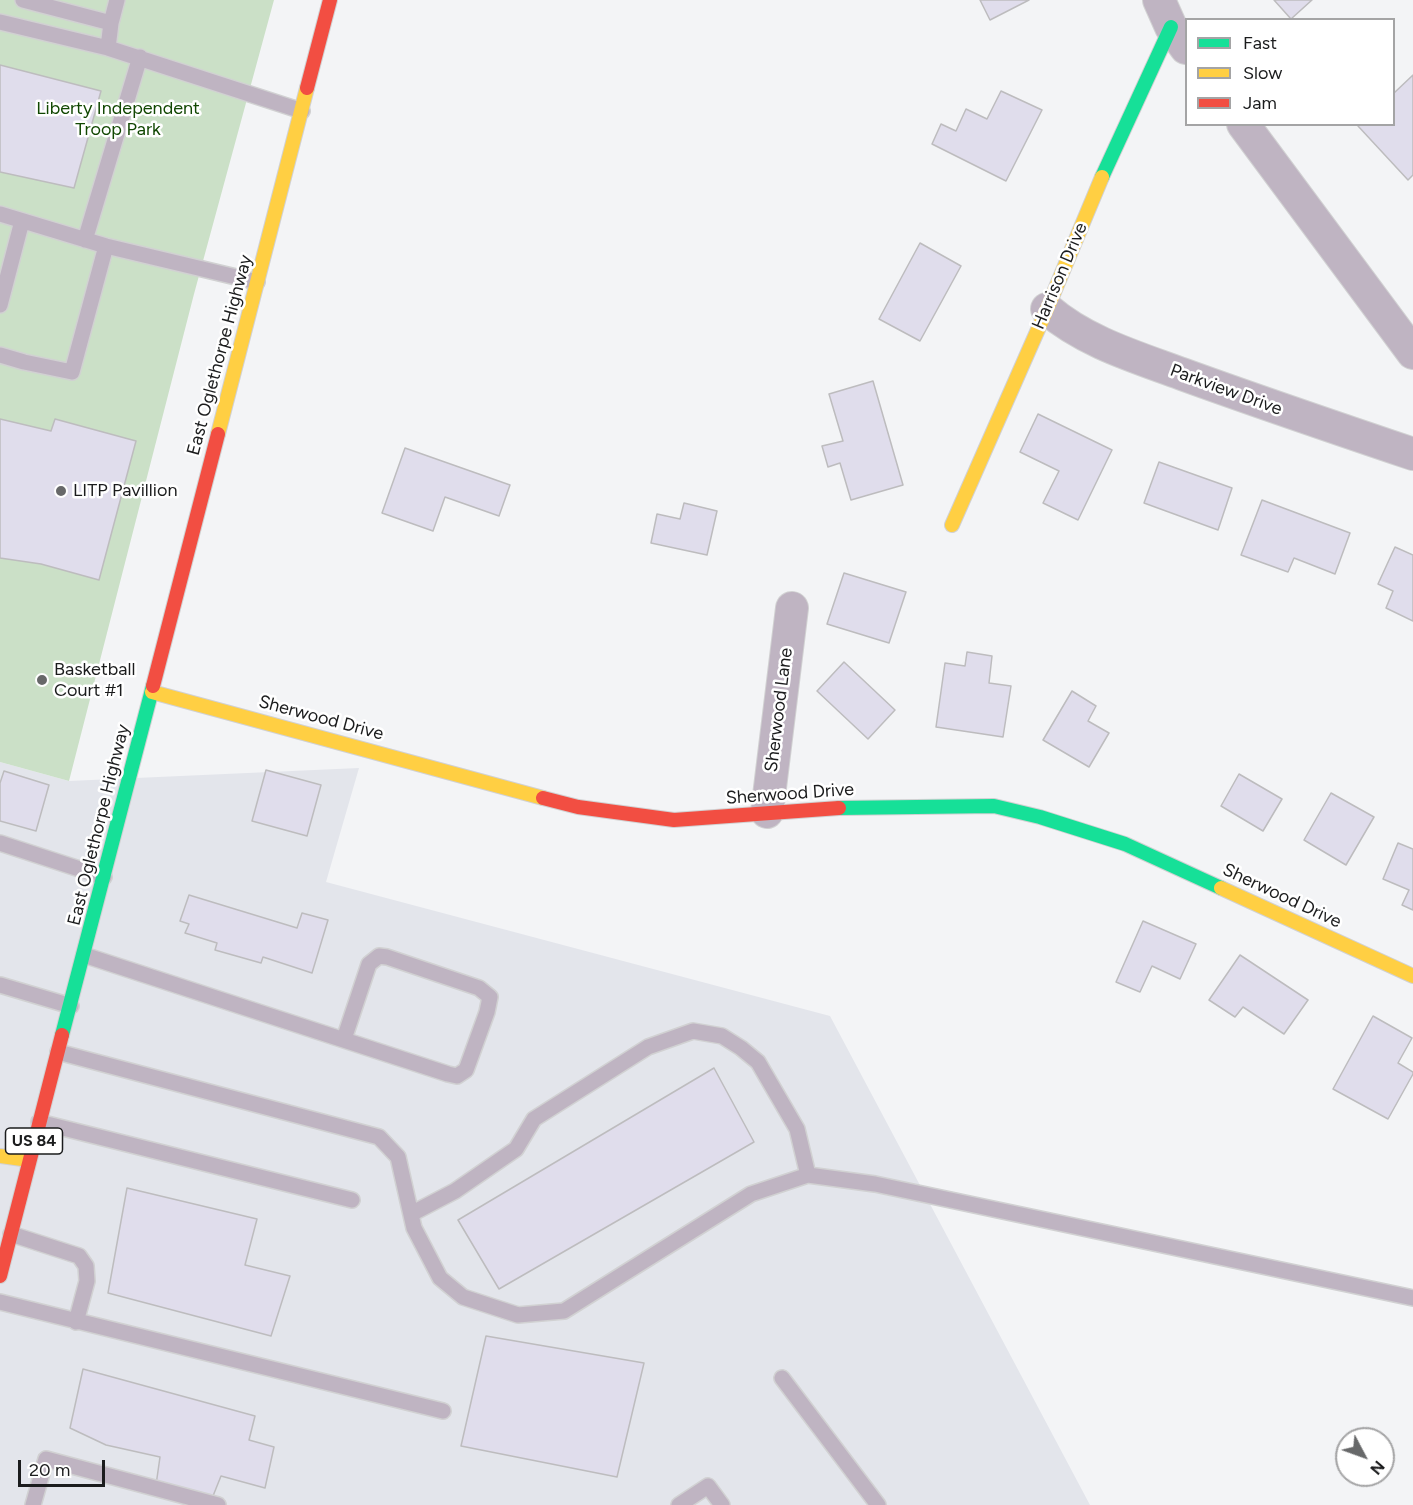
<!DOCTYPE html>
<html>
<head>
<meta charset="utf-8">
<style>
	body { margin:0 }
	#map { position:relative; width:1413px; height:1505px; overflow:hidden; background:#f3f4f6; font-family:Figtree,sans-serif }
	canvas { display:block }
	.legend { position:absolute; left:1185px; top:18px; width:210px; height:108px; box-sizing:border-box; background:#fff; border:2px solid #a4a4a5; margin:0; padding:8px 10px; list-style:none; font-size:18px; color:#1b1c1d }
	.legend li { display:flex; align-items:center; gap:12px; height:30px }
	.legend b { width:30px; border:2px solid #a4a4a5 }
	.north { position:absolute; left:1335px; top:1427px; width:60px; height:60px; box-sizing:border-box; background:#fff; border:2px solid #a4a4a5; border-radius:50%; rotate:131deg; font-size:16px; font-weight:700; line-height:24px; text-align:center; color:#1b1c1d }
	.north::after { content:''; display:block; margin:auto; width:21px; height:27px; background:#676869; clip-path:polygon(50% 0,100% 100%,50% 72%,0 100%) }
	.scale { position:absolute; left:18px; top:1460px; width:87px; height:27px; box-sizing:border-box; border:3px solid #1b1c1d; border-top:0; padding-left:8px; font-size:18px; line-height:21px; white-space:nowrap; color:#1b1c1d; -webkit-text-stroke:4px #fff; paint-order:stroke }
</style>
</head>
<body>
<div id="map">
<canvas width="1413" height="1505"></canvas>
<ul class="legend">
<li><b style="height:8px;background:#16e098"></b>Fast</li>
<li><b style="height:8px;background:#ffcf43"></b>Slow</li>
<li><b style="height:8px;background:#f24e42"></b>Jam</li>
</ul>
<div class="north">N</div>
<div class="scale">20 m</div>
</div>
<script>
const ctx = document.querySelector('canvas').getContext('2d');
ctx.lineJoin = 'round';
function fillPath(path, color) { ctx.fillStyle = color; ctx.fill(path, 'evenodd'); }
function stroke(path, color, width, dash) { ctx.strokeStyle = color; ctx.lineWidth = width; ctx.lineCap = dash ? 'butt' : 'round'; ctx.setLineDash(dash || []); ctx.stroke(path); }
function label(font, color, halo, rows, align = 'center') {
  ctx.font = font + ' Figtree,sans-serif'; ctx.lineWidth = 5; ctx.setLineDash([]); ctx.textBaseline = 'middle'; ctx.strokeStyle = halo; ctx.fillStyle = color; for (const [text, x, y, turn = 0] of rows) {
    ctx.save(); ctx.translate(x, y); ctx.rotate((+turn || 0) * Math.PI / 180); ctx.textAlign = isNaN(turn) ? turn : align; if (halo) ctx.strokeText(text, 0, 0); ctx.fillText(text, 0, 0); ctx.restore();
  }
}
const built = new Path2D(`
	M0 762 69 781 359 768 326 882 830 1016 1090 1505H0Z`);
const green = new Path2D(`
	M0 0H274L194 294 69 781 0 762Z`);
const building = new Path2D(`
	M980 0H1029L990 20Z
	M1274 0H1312L1291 19Z
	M0 65 101 91 74 188 0 172Z
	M1413 75V175L1408 180 1358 126 1360 124H1394V93Z
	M1001 91 1042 110 1006 181 932 144 941 124 956 131 966 109 987 119Z
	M920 243 961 266 920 341 879 319Z
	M873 381 903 485 851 500 840 463 828 467 822 446 843 441 829 394Z
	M1038 414 1112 450 1078 520 1043 503 1059 471 1020 452Z
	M0 419 51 431 55 419 136 441 99 580 41 564 0 558Z
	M405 448 510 485 499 516 445 497 433 531 382 513Z
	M1159 462 1232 488 1218 530 1144 503Z
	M1262 500 1350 533 1335 574 1294 558 1288 572 1241 555Z
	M684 503 717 511 707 555 651 543 657 514 680 519Z
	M1395 547 1413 555V621L1386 608 1393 591 1378 584Z
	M844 573 906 592 889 643 827 624Z
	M967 652 992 656 989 683 1011 686 1003 737 936 727 945 663 965 666Z
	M844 662 895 710 868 739 817 691Z
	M1072 691 1096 706 1088 721 1109 733 1089 767 1043 740Z
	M266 770 321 785 307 836 252 821Z
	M4 771 49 785 36 831 0 821V783Z
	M1239 774 1282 799 1263 831 1221 806Z
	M1331 793 1374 817 1346 865 1304 840Z
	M1398 843 1413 849V910L1402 905 1409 890 1383 879Z
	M189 895 297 928 302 913 328 920 312 973 263 957 261 963 215 950 217 943 185 933 189 924 180 921Z
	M1143 921 1196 944 1180 979 1152 966 1140 992 1116 982Z
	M1240 955 1308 1000 1284 1034 1243 1007 1235 1017 1209 1000Z
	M1373 1016 1412 1038 1398 1063 1413 1072V1074L1388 1119 1333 1089Z
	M714 1068 754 1142 499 1289 458 1220Z
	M127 1188 257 1219 245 1265 290 1276 271 1336 108 1293Z
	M486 1336 644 1363 617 1477 461 1446Z
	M83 1369 255 1416 249 1440 274 1447 265 1488 221 1476 211 1501 156 1485 160 1457 106 1445 70 1428Z`);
const lane = new Path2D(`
	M23 0 111 23 108 48 302 111
	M0 22 108 48
	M111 23 117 0
	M0 214 106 246 257 282
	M85 240 140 57
	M0 305 22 221
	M0 355 24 362 72 372 106 246
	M0 843 104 877
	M84 955 448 1074 457 1076 466 1070 487 1012 490 997 479 988 387 957 379 956 369 964 344 1039
	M0 985 71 1006
	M58 1052 379 1137 398 1157 414 1228 440 1278 463 1297 518 1315 564 1311 751 1194 808 1175 875 1184 1413 1298
	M39 1122 352 1200
	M411 1214 455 1191 516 1149 534 1119 648 1047 693 1031 722 1036 741 1048 758 1062 797 1129 808 1175
	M11 1234 79 1256 86 1266 87 1281 76 1322
	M0 1302 443 1411
	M782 1378 878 1505
	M33 1505 46 1459 218 1505
	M679 1505 708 1486 722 1505`);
const street = new Path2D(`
	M1159 0 1171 27 1186 48
	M1243 124 1413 353
	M1047 309C1085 342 1136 357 1182 374 1259 402 1336 428 1413 454
	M767 812 792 608`);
const fast = new Path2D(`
	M1102 177 1171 27
	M839 808 994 806 1040 817 1125 844 1221 888
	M62 1035 153 686`);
const slow = new Path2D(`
	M218 434 307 88
	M952 525 1047 309 1102 177
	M152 692 543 798
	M1221 888 1413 976
	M0 1156 29 1160`);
const jam = new Path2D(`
	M307 88 330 0
	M153 686 218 434
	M543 798 578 807 674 820 839 808
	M0 1276 62 1035`);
const markers = [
	[61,491,6,"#676869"],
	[42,680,6,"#676869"]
];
const shields = [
	[34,1141,57]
];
const shieldNames = [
	["US 84",34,1141]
];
const parkNames = [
	["Liberty Independent",118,109],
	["Troop Park",118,130]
];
const streetNames = [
	["Harrison Drive",1060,276,-67],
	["East Oglethorpe Highway",220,355,-75],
	["Parkview Drive",1226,390,20],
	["Sherwood Lane",779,710,-83],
	["Sherwood Drive",321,718,15],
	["Sherwood Drive",790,794,-4],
	["East Oglethorpe Highway",99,825,-76],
	["Sherwood Drive",1282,896,25]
];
const poiNames = [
	["LITP Pavillion",73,491],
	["Basketball",54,670],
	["Court #1",54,691]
];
fillPath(built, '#e3e5eb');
fillPath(green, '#cbe0c7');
fillPath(building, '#e0ddec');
stroke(building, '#bdbcbe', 1.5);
stroke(lane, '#d1d1d2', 18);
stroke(street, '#d1d1d2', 34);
stroke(fast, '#d1d1d2', 16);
stroke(slow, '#d1d1d2', 16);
stroke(jam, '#d1d1d2', 16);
stroke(lane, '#bfb4c2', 15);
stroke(street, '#bfb4c2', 32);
stroke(fast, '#16e098', 14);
stroke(slow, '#ffcf43', 14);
stroke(jam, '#f24e42', 14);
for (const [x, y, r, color] of markers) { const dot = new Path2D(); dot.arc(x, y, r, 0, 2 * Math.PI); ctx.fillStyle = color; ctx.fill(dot); stroke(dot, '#fff', 2); }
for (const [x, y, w] of shields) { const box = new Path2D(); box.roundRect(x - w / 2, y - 13, w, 26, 4.5); ctx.fillStyle = '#fff'; ctx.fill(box); stroke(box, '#1b1c1d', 1.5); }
label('bold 16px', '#1b1c1d', null, shieldNames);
label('18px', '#114702', '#fff', parkNames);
label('18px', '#1b1c1d', '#fff', streetNames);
label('18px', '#1b1c1d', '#fff', poiNames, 'left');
</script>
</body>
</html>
